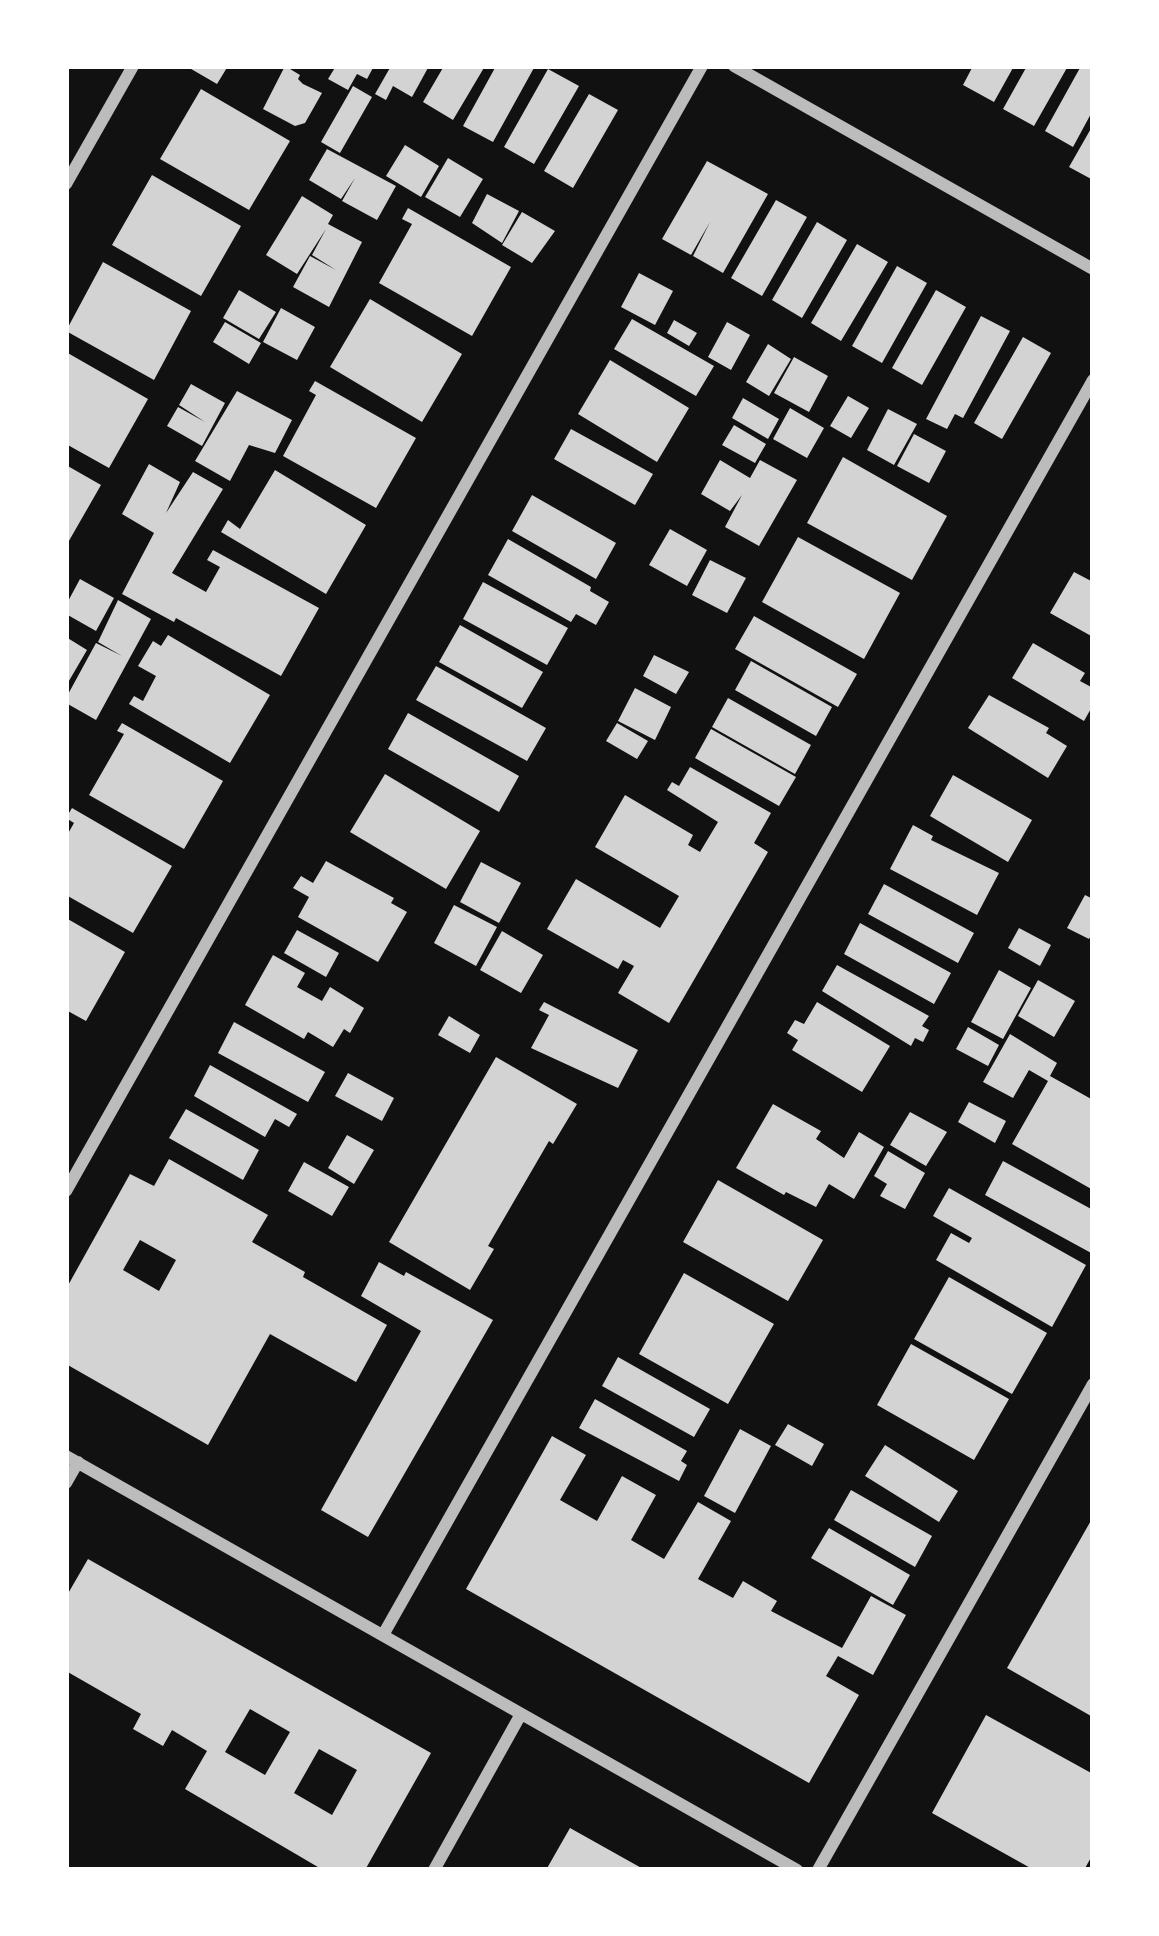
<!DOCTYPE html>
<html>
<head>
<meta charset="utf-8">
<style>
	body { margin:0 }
	#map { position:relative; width:1159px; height:1936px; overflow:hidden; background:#111; font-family:"Open Sans",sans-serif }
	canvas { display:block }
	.frame { position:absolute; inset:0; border:69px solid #fff; pointer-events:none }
</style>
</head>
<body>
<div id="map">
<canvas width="1159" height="1936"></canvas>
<div class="frame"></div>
</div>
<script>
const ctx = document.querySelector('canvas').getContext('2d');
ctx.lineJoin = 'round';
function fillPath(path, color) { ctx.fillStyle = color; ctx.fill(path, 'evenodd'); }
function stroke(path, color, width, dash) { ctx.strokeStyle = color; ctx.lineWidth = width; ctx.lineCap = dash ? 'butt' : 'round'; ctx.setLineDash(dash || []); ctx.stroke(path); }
const building = new Path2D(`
	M186 66H228L217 84Z
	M285 66 300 75 298 79 303 84 322 93 305 123 295 126 263 109Z
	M336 66H374L367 79 357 74 348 90 328 79Z
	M391 66H429L412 97 393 86 386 100 375 94Z
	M444 66H485L453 120 423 102Z
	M496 66H535L493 142 463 126Z
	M973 66H1014L994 102 963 85Z
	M1027 66H1068L1034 126 1003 109Z
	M1081 66H1093V110L1073 147 1045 131Z
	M548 69 579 86 534 164 504 147Z
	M353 86 372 97 340 153 321 142Z
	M201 89 290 141 249 210 160 159Z
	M589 94 618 110 573 188 544 171Z
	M1093 125V180L1069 167Z
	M405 145 439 166 421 197 386 176Z
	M327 149 396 186 377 220 342 201 355 178 341 199 309 180Z
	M448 158 483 179 460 217 425 197Z
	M707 161 768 194 723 273 693 256 710 222 691 255 662 239Z
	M152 175 241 226 201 296 112 245Z
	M487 194 519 211 502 243 472 223Z
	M302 196 333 215 328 224 362 242 329 307 293 287 310 256 336 270 312 255 326 229 297 274 266 255Z
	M776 200 807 217 762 296 731 278Z
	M408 208 511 267 472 336 379 283 412 224 402 219Z
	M522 212 555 231 532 263 502 245Z
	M817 222 847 240 802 318 772 300Z
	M857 244 888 262 841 341 811 323Z
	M103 262 191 311 154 380 66 331Z
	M897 266 927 283 882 363 852 346Z
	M639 273 673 291 655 325 621 307Z
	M239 290 276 312 259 339 223 318Z
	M936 290 966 307 922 385 892 368Z
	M370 299 462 354 422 422 330 367Z
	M281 308 315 327 297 360 263 342Z
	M981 316 1010 331 963 418 955 414 947 429 926 419Z
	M632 319 714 366 696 396 614 349Z
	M674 320 697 333 689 346 667 333Z
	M225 322 261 343 249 364 213 342Z
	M727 322 750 335 731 370 708 357Z
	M1023 337 1051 353 1002 439 974 423Z
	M768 344 791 359 769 396 746 382Z
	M66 352 148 399 109 468 66 444Z
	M794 357 828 376 809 412 774 393Z
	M610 360 689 408 657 462 578 414Z
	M315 381 416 438 376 508 283 456 316 395 309 391Z
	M191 384 225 403 202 446 167 426 178 407 205 422 179 405Z
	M237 391 292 420 275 453 249 445 230 481 195 461Z
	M848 396 869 408 851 438 830 426Z
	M743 398 779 419 768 439 732 418Z
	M790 408 824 428 807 458 773 439Z
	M888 409 917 424 894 465 867 450Z
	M734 425 766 444 755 463 722 445Z
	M571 429 653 474 635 505 554 459Z
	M914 434 946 451 929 483 897 466Z
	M843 457 947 516 912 580 807 523Z
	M720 460 750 478 760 460 797 480 759 546 725 527 742 495 730 511 701 494Z
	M149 464 180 482 166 513 193 472 223 489 172 573 206 592 220 567 207 560 213 550 319 608 281 676 176 618 174 622 122 594 154 533 122 514Z
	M66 465 101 485 66 546Z
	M275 470 366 525 326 594 221 532 228 520 240 529Z
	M532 495 616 543 596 579 512 531Z
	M670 529 707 550 687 586 649 565Z
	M798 537 900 593 864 659 762 602Z
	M508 539 591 587 590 591 609 602 596 625 576 614 571 622 488 575Z
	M710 560 746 578 727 613 692 595Z
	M1074 572 1093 582V637L1050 613Z
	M80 579 114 598 96 631 66 614V605Z
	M483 582 568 628 547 665 463 619Z
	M118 600 151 619 96 720 66 703V698L96 643 122 656 98 642Z
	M754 616 857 674 838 707 735 649Z
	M460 625 543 672 522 708 439 662Z
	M168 635 270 695 230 763 129 704 134 696 143 701 156 676 138 666 153 641 161 646Z
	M66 637 87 650 66 686Z
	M1033 643 1085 673 1080 681 1093 688V705L1084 721 1012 678Z
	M654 655 689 672 676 694 643 676Z
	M751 661 832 707 816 736 735 690Z
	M436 666 546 728 527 761 416 700Z
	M635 688 671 707 655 740 618 721Z
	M989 695 1049 728 1046 733 1067 746 1048 778 968 728Z
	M728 698 811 745 795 774 712 727Z
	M408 713 519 776 499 812 388 749Z
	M122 723 223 781 184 849 89 795 124 734 117 731Z
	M617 723 648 741 637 759 606 741Z
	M711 729 796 777 779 806 695 758Z
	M690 767 771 813 754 843 768 852 669 1023 618 993 634 966 623 960 618 969 547 929 576 879 660 928 679 896 595 847 625 795 693 835 688 845 700 852 718 822 667 790 672 782 679 786Z
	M385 774 480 831 446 889 350 832Z
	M953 775 1032 820 1008 862 930 816Z
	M72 808 172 866 133 933 66 895V837L74 823 66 818Z
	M913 825 933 836 931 840 999 873 977 915 890 869Z
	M326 861 394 898 391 903 407 912 378 962 298 917 309 897 293 888 301 876 313 883Z
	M481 862 521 883 499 923 460 902Z
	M884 884 974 933 958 963 868 914Z
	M1085 895 1093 899V932L1089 939 1067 928Z
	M454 905 497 927 476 966 434 943Z
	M66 918 125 952 86 1021 66 1010Z
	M860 923 951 973 934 1004 844 954Z
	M1019 928 1051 945 1040 966 1008 948Z
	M297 930 339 953 326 977 284 953Z
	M502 931 543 955 521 993 480 970Z
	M273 955 305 973 297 987 322 1001 330 987 364 1008 350 1033 344 1029 333 1047 308 1032 304 1039 245 1005Z
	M837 965 929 1016 922 1026 929 1030 923 1042 915 1038 911 1046 822 991Z
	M999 970 1031 988 1003 1039 971 1022Z
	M1038 980 1075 1001 1054 1037 1018 1016Z
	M544 1002 638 1050 618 1088 531 1048 549 1015 539 1010Z
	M817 1002 890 1046 862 1092 792 1050 798 1040 787 1033 795 1020 804 1024Z
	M449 1016 480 1035 470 1053 438 1035Z
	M234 1022 325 1072 308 1102 218 1053Z
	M968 1027 999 1045 988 1066 956 1049Z
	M1010 1034 1057 1063 1050 1076 1093 1100V1190L1012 1144 1048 1081 1029 1070 1013 1098 983 1082Z
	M496 1057 577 1104 553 1144 549 1141 488 1246 494 1249 470 1290 389 1242Z
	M210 1065 297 1114 289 1127 275 1119 265 1137 194 1096Z
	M348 1073 394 1098 382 1121 335 1096Z
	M969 1102 1006 1121 995 1143 958 1122Z
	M773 1104 821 1131 816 1139 844 1158 859 1132 884 1147 854 1199 829 1184 816 1207 786 1192 784 1195 736 1168Z
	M186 1109 259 1150 243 1180 169 1138Z
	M910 1112 947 1132 926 1166 890 1145Z
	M347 1135 374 1150 354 1184 328 1168Z
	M888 1151 925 1173 905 1209 880 1196 887 1184 874 1176Z
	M169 1159 268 1215 252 1242 305 1272 303 1277 387 1325 356 1382 270 1334 208 1445 66 1364V1289L130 1174 154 1186ZM140 1240 176 1260 159 1291 123 1270Z
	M1003 1161 1093 1210V1254L985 1195Z
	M304 1162 349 1187 332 1216 288 1191Z
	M718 1180 823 1240 788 1301 683 1242Z
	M949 1188 1086 1265 1052 1327 936 1260 951 1233 969 1243 972 1238 933 1216Z
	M379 1262 404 1276 406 1272 493 1320 368 1537 321 1510 421 1331 361 1296Z
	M684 1273 774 1324 728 1404 639 1354Z
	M949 1277 1047 1333 1012 1394 914 1339Z
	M911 1344 1009 1399 974 1460 877 1405Z
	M618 1357 710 1409 694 1437 602 1386Z
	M595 1399 687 1451 681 1461 687 1465 679 1481 579 1428Z
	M788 1424 824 1444 812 1466 775 1445Z
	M740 1429 771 1446 735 1513 704 1496Z
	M552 1436 586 1455 560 1500 597 1521 622 1476 656 1495 631 1540 664 1559 698 1502 731 1521 698 1579 733 1598 743 1581 777 1601 771 1611 842 1648 871 1596 906 1615 873 1675 838 1656 826 1676 859 1695 809 1783 466 1589Z
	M885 1445 958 1491 939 1522 865 1476Z
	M851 1490 932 1536 915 1567 834 1520Z
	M1093 1517V1712L1091 1716 1007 1668Z
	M829 1528 910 1575 893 1605 811 1558Z
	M88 1559 431 1753 365 1870H323L185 1789 207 1751 172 1730 163 1746 133 1729 141 1714 66 1671V1597ZM250 1709 290 1732 265 1775 225 1752ZM319 1749 357 1770 332 1815 294 1793Z
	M986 1715 1093 1774V1854L1084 1870H1034L932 1813Z
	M570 1828 645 1870H546Z`);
const minor = new Path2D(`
	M734 66 1093 269
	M66 184 133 66
	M66 1191 702 66
	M66 1456 797 1870
	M66 1483 78 1462
	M383 1635 1093 380
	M434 1870 521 1714
	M818 1870 1093 1384`);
fillPath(building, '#d3d3d3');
stroke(minor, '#bcbcbc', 12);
</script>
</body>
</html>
